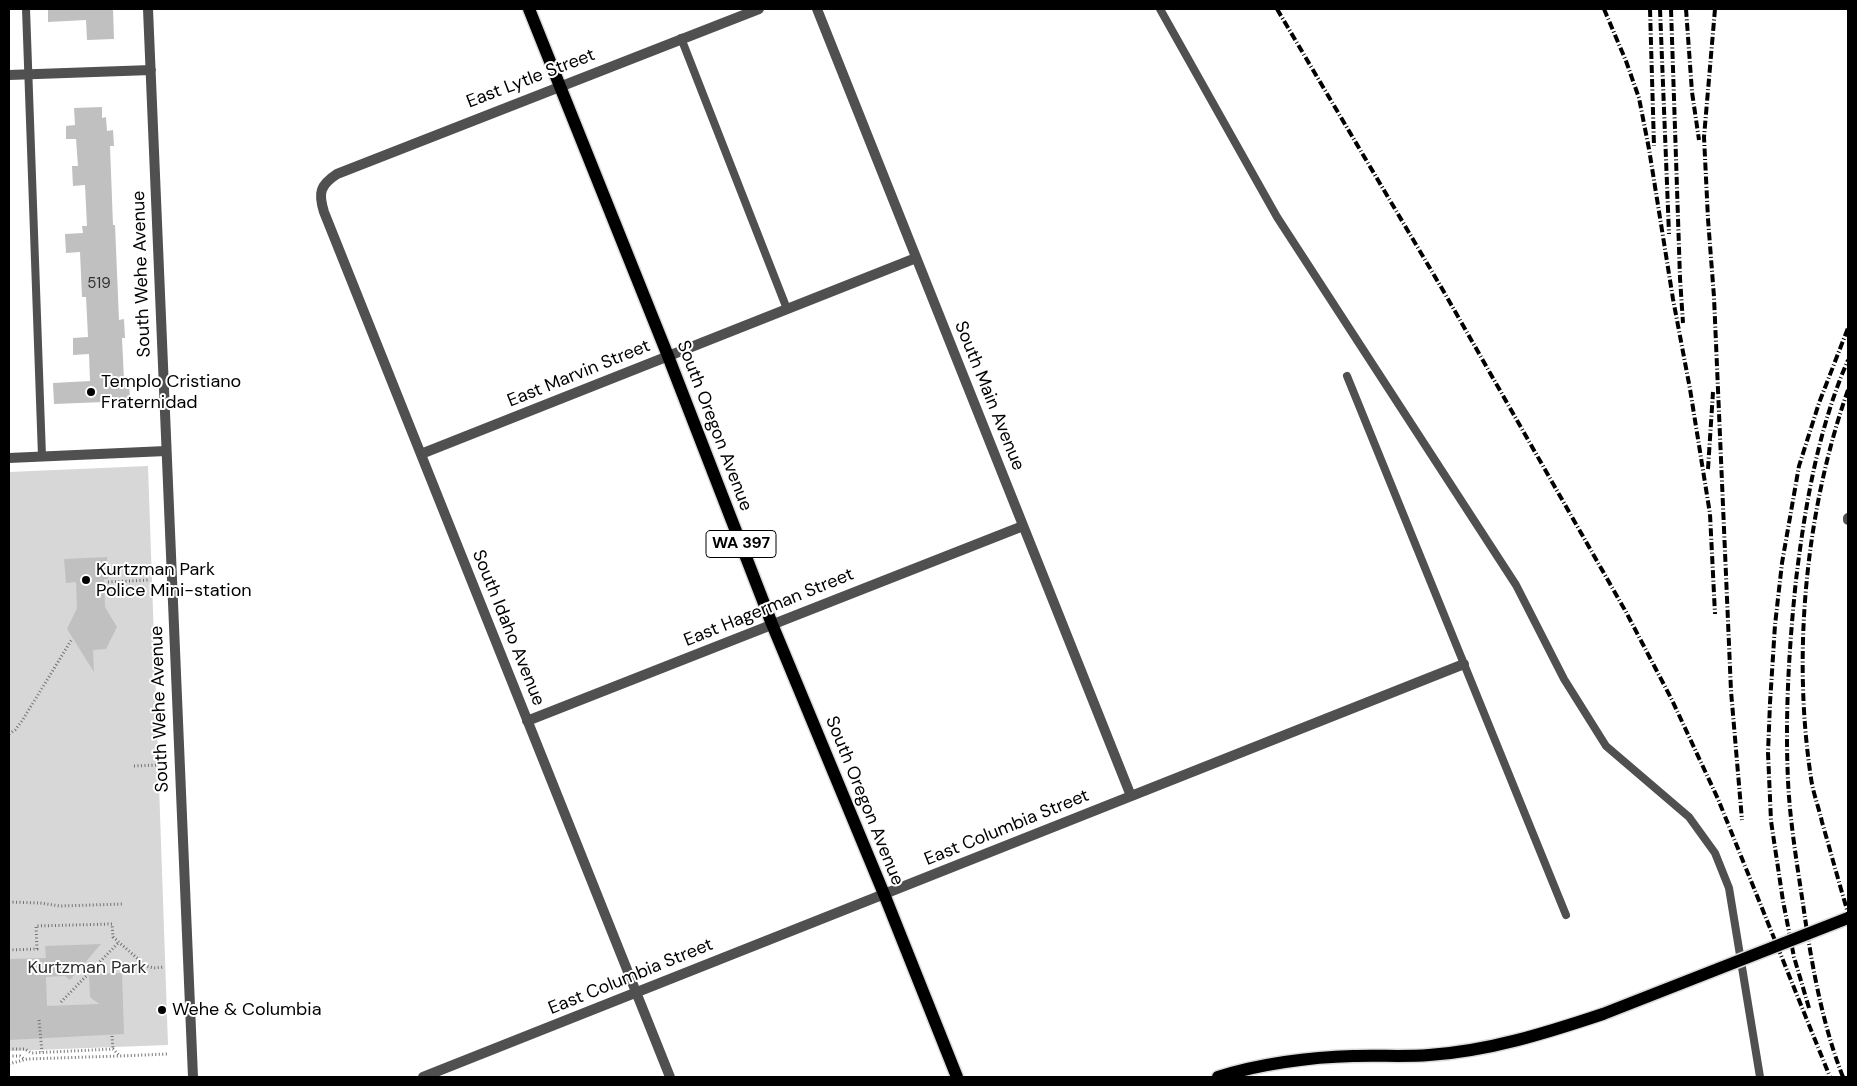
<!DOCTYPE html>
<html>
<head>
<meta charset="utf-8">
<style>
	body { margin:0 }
	#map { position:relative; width:1857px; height:1086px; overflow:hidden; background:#fff; font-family:"DM Sans",sans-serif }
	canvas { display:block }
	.frame { position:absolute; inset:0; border:10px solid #000; pointer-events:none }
</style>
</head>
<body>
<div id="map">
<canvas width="1857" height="1086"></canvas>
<div class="frame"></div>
</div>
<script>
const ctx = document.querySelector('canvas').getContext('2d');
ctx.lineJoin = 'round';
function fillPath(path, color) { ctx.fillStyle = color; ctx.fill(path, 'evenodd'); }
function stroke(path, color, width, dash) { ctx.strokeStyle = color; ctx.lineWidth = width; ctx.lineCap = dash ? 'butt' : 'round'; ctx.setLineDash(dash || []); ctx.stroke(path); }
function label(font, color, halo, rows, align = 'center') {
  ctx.font = font + ' "DM Sans",sans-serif'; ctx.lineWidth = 4; ctx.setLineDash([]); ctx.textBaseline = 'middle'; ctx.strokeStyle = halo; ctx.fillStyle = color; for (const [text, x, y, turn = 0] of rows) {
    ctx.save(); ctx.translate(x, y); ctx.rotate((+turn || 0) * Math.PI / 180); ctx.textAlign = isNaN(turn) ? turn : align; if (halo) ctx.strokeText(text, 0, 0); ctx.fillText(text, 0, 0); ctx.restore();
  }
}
const green = new Path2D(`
	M148 466 168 1045 9 1051V472Z`);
const building = new Path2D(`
	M48 9H113L114 39 87 40 86 20 48 22Z
	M102 107V118L106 117 107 131 113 130 114 146H110L113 225H115L119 320 124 319 125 338H122L124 380 129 379 130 401 54 404 53 383 90 381 89 354 73 355V338L88 337 86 297H82L80 252 66 253 65 234 83 233 82 226H87L85 185 73 186 72 166H78L76 139H66V126L75 125 74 108Z
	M107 557 108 579H104L105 607 117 627 106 649 93 650 94 672 67 629 77 608 76 582 66 583 64 559Z
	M101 944 70 980 65 976 46 977 47 1006 99 1004 90 997 89 974 122 973 124 1034 9 1040V959L46 958 45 946Z`);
const path = new Path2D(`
	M108 582 149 580
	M9 734 15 730 22 721 72 639
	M134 766 157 765
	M9 902 40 903 60 906 124 904
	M9 950 37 949 36 926 112 924 113 937 146 966 154 968 164 967
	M61 1002 119 942
	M39 1020 42 1052
	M112 1036 113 1049
	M9 1049H25L31 1053 113 1049 120 1056 167 1054
	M9 1056H20L24 1059
	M9 1064 27 1059 119 1056`);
const lane = new Path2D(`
	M26 9 42 456
	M1160 9 1277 217 1516 585 1564 679 1606 746 1689 817 1715 853 1729 888 1760 1077
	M681 38 787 309
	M1347 376 1566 915`);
const street = new Path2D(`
	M148 9 193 1077
	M817 9 1131 796
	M9 75 151 70
	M421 454 916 258
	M9 458 166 451
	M1848 518V520
	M527 721 1023 526
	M423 1077 1464 664
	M670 1077 324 212C318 193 320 185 337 174L759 9`);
const primary = new Path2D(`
	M529 9 668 356 772 624 884 894 957 1077
	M1218 1077C1259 1064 1310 1057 1353 1056 1378 1055 1404 1057 1429 1055 1489 1051 1546 1033 1603 1014`);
const rail = new Path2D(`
	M1277 9 1444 292 1626 612 1672 700 1718 799 1830 1077
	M1604 9 1626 61 1639 98 1649 149 1673 299 1690 389 1710 514 1715 614
	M1650 9 1654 146
	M1660 9 1669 234
	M1671 9 1680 278 1683 323
	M1686 9 1692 92 1699 140
	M1715 9 1704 137 1708 219 1714 297 1731 691 1742 820
	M1848 390C1806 509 1792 653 1811 778 1813 793 1819 808 1822 822 1831 853 1839 883 1848 913
	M1708 469 1713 392
	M1809 1008 1794 957 1783 901 1771 821 1768 753 1770 703 1775 625 1782 563 1799 466 1819 403 1848 328
	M1843 1077C1822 1024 1811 961 1803 904 1797 864 1790 822 1788 781 1785 714 1789 647 1796 580 1805 506 1818 429 1848 360`);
const primaryBridge = new Path2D(`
	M1603 1014 1848 918`);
const markers = [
	[91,392,5,"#000"],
	[86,580,5,"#000"],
	[162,1010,5,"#000"]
];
const numberNames = [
	["519",99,284]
];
const shields = [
	[741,544,70]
];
const shieldNames = [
	["WA 397",741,544]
];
const streetNames = [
	["East Lytle Street",531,79,-21],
	["South Wehe Avenue",142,274,-92],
	["East Marvin Street",579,374,-22],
	["South Main Avenue",989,396,68],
	["South Oregon Avenue",714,426,69],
	["East Hagerman Street",769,608,-22],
	["South Idaho Avenue",508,628,68],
	["South Wehe Avenue",160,709,-92],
	["South Oregon Avenue",864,801,68],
	["East Columbia Street",1007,828,-22],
	["East Columbia Street",631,977,-22]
];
const poiNames = [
	["Templo Cristiano",101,382],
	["Fraternidad",101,403],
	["Kurtzman Park",96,570],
	["Police Mini-station",96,591],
	["Wehe & Columbia",172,1010]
];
const parkNames = [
	["Kurtzman Park",87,968]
];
fillPath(green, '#d7d7d7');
fillPath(building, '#c0c0c0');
stroke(primary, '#dbdbdb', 15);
stroke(path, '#727272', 3, [1, 2.5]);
stroke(lane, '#505050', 8);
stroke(street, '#505050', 10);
stroke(primary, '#000', 12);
stroke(rail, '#000', 4, [8, 2.5, 1, 2.5]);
stroke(primaryBridge, '#dbdbdb', 15, []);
stroke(primaryBridge, '#000', 12);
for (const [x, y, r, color] of markers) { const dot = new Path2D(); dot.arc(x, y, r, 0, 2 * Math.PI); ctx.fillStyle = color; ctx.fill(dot); stroke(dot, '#fff', 2); }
label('15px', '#303030', null, numberNames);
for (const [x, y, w] of shields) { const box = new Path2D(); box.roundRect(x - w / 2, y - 13.5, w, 27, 4); ctx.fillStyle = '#fff'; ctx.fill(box); stroke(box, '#000', 1); }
label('bold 16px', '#000', null, shieldNames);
label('18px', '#000', '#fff', streetNames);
label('18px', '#000', '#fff', poiNames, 'left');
label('18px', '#2e2e2e', '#fff', parkNames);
</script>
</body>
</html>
